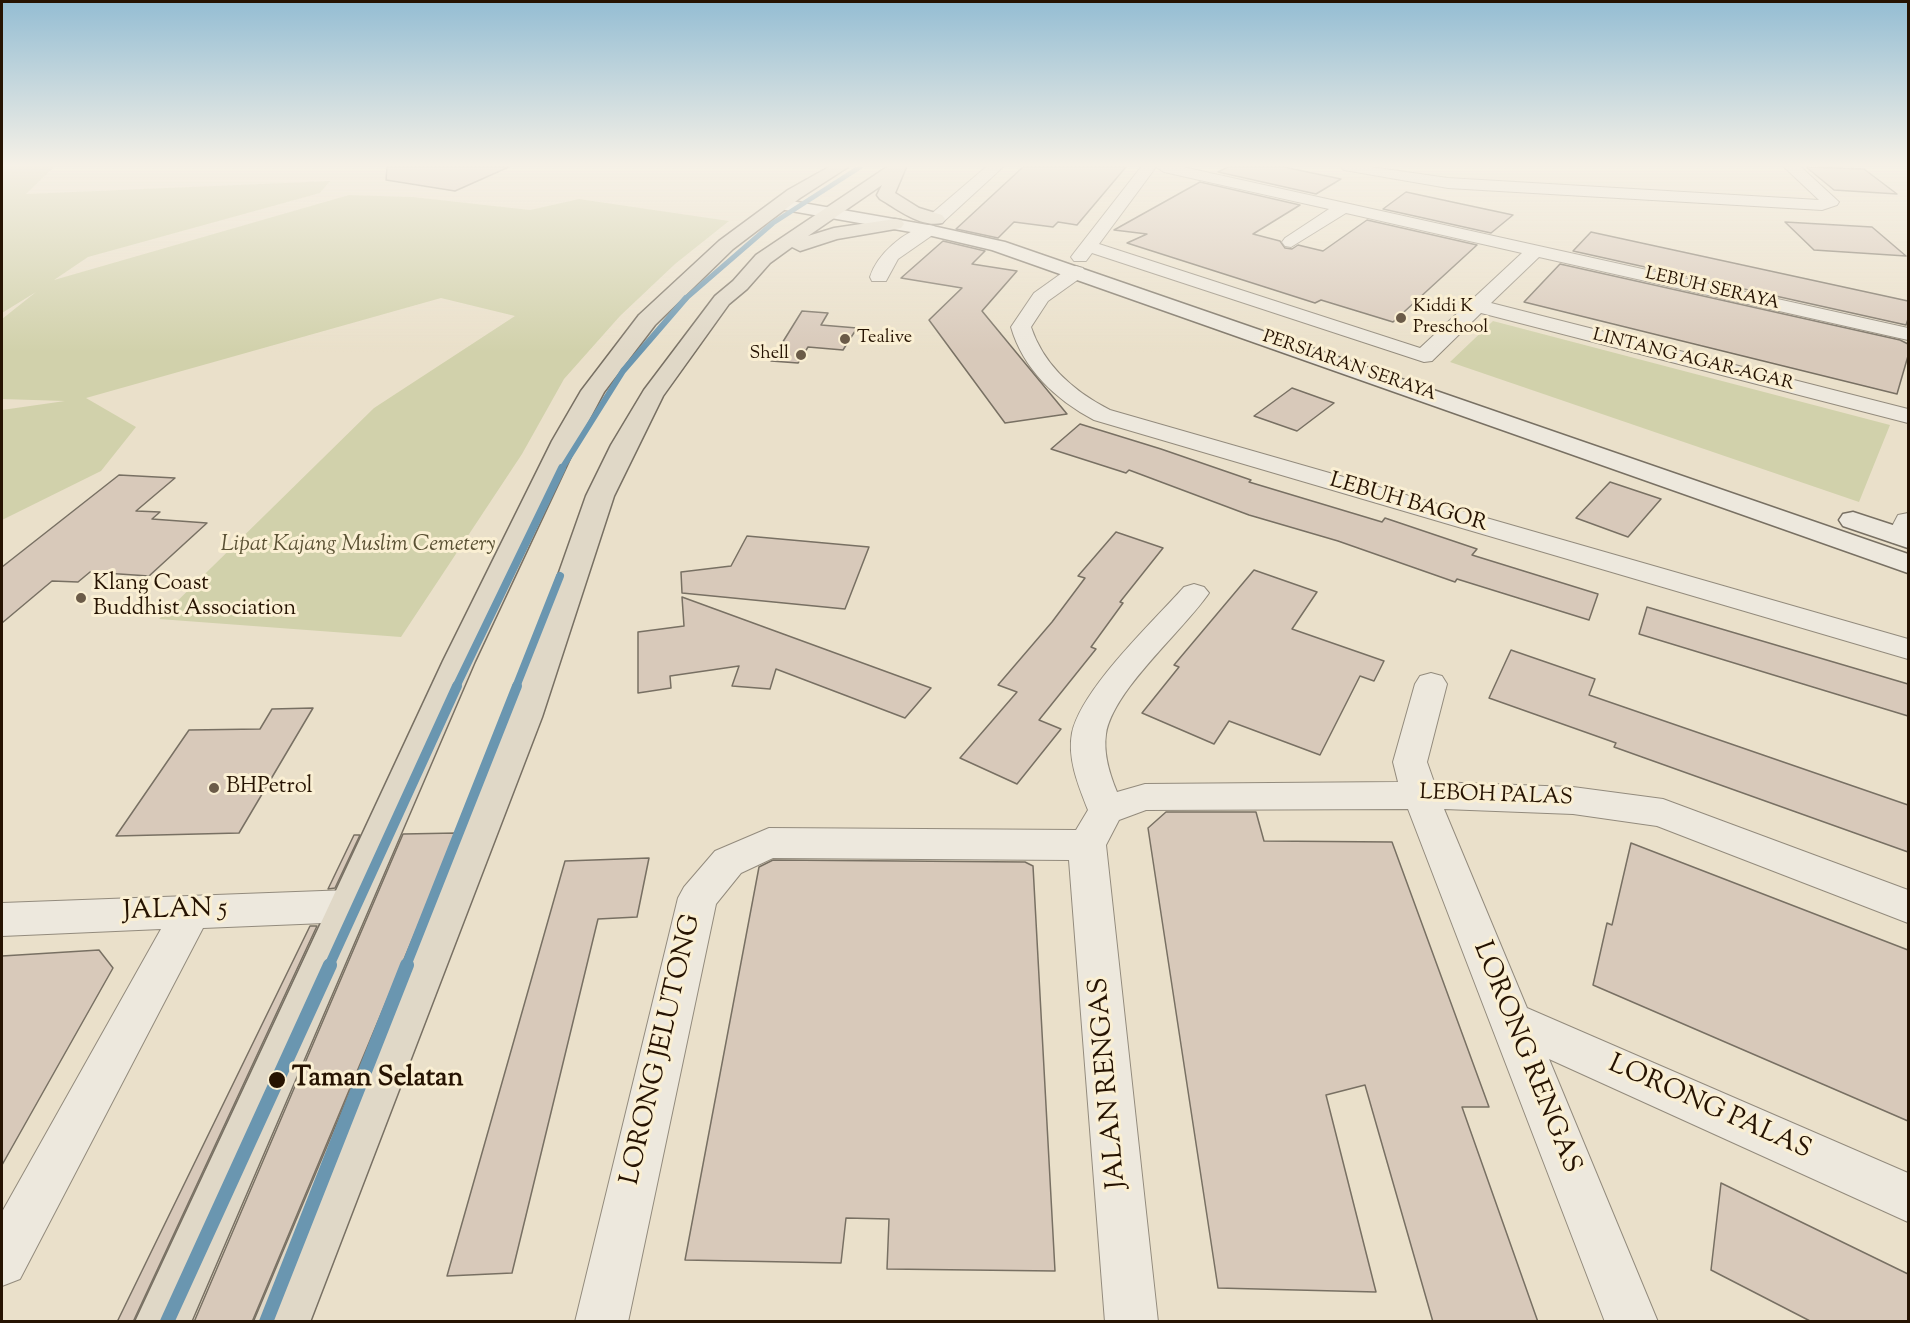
<!DOCTYPE html>
<html>
<head>
<meta charset="utf-8">
<style>
	body { margin:0 }
	#map { position:relative; width:1910px; height:1323px; overflow:hidden; background:#eae0ca; font-family:"Sorts Mill Goudy",serif }
	canvas { display:block }
	.frame { position:absolute; inset:0; border:3px solid #261302; pointer-events:none }
</style>
</head>
<body>
<div id="map">
<canvas width="1910" height="1323"></canvas>
<div class="frame"></div>
</div>
<script>
const ctx = document.querySelector('canvas').getContext('2d');
ctx.lineJoin = 'round';
function fillPath(path, color) { ctx.fillStyle = color; ctx.fill(path, 'evenodd'); }
function stroke(path, color, width, dash) { ctx.strokeStyle = color; ctx.lineWidth = width; ctx.lineCap = dash ? 'butt' : 'round'; ctx.setLineDash(dash || []); ctx.stroke(path); }
function label(font, color, halo, rows, align = 'center') {
  ctx.font = font + ' "Sorts Mill Goudy",serif'; ctx.lineWidth = 6; ctx.setLineDash([]); ctx.textBaseline = 'middle'; ctx.strokeStyle = halo; ctx.fillStyle = color; for (const [text, x, y, turn = 0] of rows) {
    ctx.save(); ctx.translate(x, y); ctx.rotate((+turn || 0) * Math.PI / 180); ctx.textAlign = isNaN(turn) ? turn : align; if (halo) ctx.strokeText(text, 0, 0); ctx.fillText(text, 0, 0); ctx.restore();
  }
}
const green = new Path2D(`
	M2 167H54L26 194 330 181 320 193 88 257 54 280 349 195 413 197 530 210 579 199 729 221 675 264 620 316 564 379 522 454 401 637 159 619 374 408 515 316 441 298 86 398 136 427 101 471 2 520V410L65 401 2 399V319L36 292 2 313Z
	M1493 321 1890 425 1859 502 1450 362Z`);
const building = new Path2D(`
	M387 167H509L455 191 386 180Z
	M1023 167H1126L1077 225 1058 222 1053 227 1014 222 998 238 956 229Z
	M1228 167H1284L1341 179 1316 194 1218 172Z
	M1806 167 1864 169 1897 194 1834 190Z
	M1200 182 1300 205 1253 234 1280 241 1285 248 1292 249 1298 245 1323 251 1367 220 1477 245 1393 322 1321 300 1315 303 1127 243 1147 234 1114 230Z
	M1406 192 1457 203 1513 215 1491 233 1383 209Z
	M1785 222 1872 227 1906 256 1814 250Z
	M1591 232 1908 301V319L1906 325 1573 251Z
	M943 241 985 251 972 264 1017 271 982 311 1067 414 1005 423 929 320 962 288 901 278Z
	M1560 264 1900 340 1908 344V356L1897 394 1524 302Z
	M802 311 828 313 821 325 857 328 843 350 808 347 798 363 771 361Z
	M1292 388 1334 403 1297 431 1254 416Z
	M1080 424 1161 449 1251 480 1249 482 1382 522 1385 518 1477 549 1472 555 1598 594 1589 620 1457 579 1455 582 1338 541 1249 515 1129 470 1126 473 1051 449Z
	M119 475 175 478 136 511 160 512 152 519 207 523 149 576 90 572 78 582 52 581 2 623V567Z
	M1610 482 1661 499 1628 537 1576 518Z
	M1116 532 1163 548 1120 602 1123 603 1091 647 1096 649 1039 720 1061 729 1017 784 960 758 1017 692 998 685 1052 622 1085 578 1078 576Z
	M747 536 869 547 845 609 682 593 681 572 731 566Z
	M1254 570 1317 592 1292 629 1384 661 1374 681 1360 676 1320 755 1229 721 1214 744 1142 713 1179 667 1174 665Z
	M682 597 931 688 905 718 776 669 770 689 732 686 739 666 670 676 671 688 638 693V632L684 626Z
	M1647 607 1908 684V716L1639 634Z
	M1511 650 1595 679 1589 695 1908 805V852L1614 747 1616 743 1489 698Z
	M313 708 239 833 116 836 189 730 260 729 272 709Z
	M1166 812H1256L1264 841 1392 842 1489 1107H1462L1538 1322H1433L1365 1085 1326 1095 1376 1292 1218 1288 1148 828Z
	M457 833 252 1322H194L403 834Z
	M354 835H360L335 888 328 889Z
	M1631 843 1908 950V1121L1593 985 1607 923 1612 925Z
	M649 858 637 917 598 919 512 1273 447 1276 565 861Z
	M773 860 1025 862 1033 866 1055 1271 887 1269 889 1219 846 1218 841 1263 685 1260 759 867Z
	M310 926H317L133 1322H117Z
	M99 950 113 968 2 1165V956Z
	M1721 1183 1908 1274V1322H1812L1711 1270Z`);
const street = new Path2D(`
	M986 167H1003L942 223H930L927 219 930 215Z
	M1141 167H1183L1908 328V340L1539 257 1491 303 1908 409V423L1481 313 1432 361 1424 362 1092 253 1086 261H1074L1071 257 1074 253ZM1156 167 1164 172 1329 209 1285 238 1282 242 1285 246 1291 247 1346 213 1522 253 1420 348 1099 244Z
	M1341 167H1371L1448 178 1819 200 1784 167H1801L1839 202 1837 205 1822 210 1448 188 1344 170Z
	M928 225 934 226 937 230 934 234 898 259 886 281H872L870 277C877 254 904 231 928 225Z
	M1076 266 1083 268 1085 272 1083 276 1048 301 1031 327C1044 366 1075 392 1110 410L1908 639V659L1094 420C1056 400 1023 369 1011 327L1034 293 1069 268Z
	M1908 513V542L1901 544 1891 542 1887 536 1898 515Z
	M1194 584 1204 587 1209 593C1183 631 1113 690 1106 734 1103 754 1110 775 1117 792L1145 784 1398 782 1393 762 1415 684 1420 676 1431 673 1442 676 1447 684 1427 762 1434 782 1573 787 1663 799 1908 890V923L1657 826 1573 814 1444 809 1527 1008 1908 1173V1222L1549 1059 1658 1322H1605L1408 809 1146 810 1119 820 1106 845 1158 1322H1105L1069 860 773 858 741 873 716 904 628 1322H575L678 898 684 887 715 851 769 828 1076 830 1088 810C1079 787 1067 759 1072 733 1082 688 1153 622 1184 587Z
	M349 890 363 895 369 906 363 917 349 922 203 928 20 1279 2 1286V1212L161 929 2 936V903Z`);
const secondary = new Path2D(`
	M780 199 928 225 1005 242 1908 554V573L992 250 928 235 774 208 771 204Z
	M1853 512 1908 530V548L1843 526 1839 520 1843 514Z`);
const highway = new Path2D(`
	M829 167H848L800 198 733 249 655 325 604 392 578 441 475 661 191 1322H135L443 661 552 441 581 391 639 315 719 241 788 190Z
	M887 167H906L895 193 919 208 942 215 945 219 942 223C921 228 897 209 880 199L877 195 882 185 808 236 834 228 895 219 901 220 904 224 901 228 837 239 800 251 792 247 770 263 747 289 729 304 663 396 614 496 542 717 310 1322H254L508 717 586 496 611 445 644 390 715 296 733 281 756 255Z`);
const rail1Far4 = new Path2D(`
	M684 300 773 223 860 167`);
const rail1Far3 = new Path2D(`
	M561 470 623 371 686 298`);
const rail1Far2 = new Path2D(`
	M456 687 562 468
	M516 687 560 576`);
const rail1Far1 = new Path2D(`
	M329 966 457 686
	M406 966 517 686`);
const rail1 = new Path2D(`
	M167 1322 330 965
	M266 1322 407 965`);
const markers = [
	[1401,318,6,"#6b5b48"],
	[845,339,6,"#6b5b48"],
	[801,355,6,"#6b5b48"],
	[81,598,6,"#6b5b48"],
	[214,788,6,"#6b5b48"],
	[277,1080,9,"#261302"]
];
const farStreetnames = [
	["LEBUH SERAYA",1712,290,13],
	["LINTANG AGAR-AGAR",1693,361,14],
	["PERSIARAN SERAYA",1349,367,19]
];
const farPoinames = [
	["Kiddi K",1413,308],
	["Preschool",1413,329],
	["Tealive",857,339],
	["Shell",789,355,"right"]
];
const streetNames = [
	["LEBUH BAGOR",1408,504,16],
	["LEBOH PALAS",1496,797,2]
];
const parkNames = [
	["Lipat Kajang Muslim Cemetery",358,546]
];
const poiNames = [
	["Klang Coast",93,585],
	["Buddhist Association",93,610],
	["BHPetrol",226,788]
];
const nearStreetnames = [
	["JALAN 5",175,912,-2],
	["LORONG JELUTONG",663,1050,-77],
	["LORONG RENGAS",1525,1058,68],
	["JALAN RENGAS",1110,1083,-95],
	["LORONG PALAS",1709,1109,24]
];
const nearStopnames = [
	["Taman Selatan",292,1080]
];
fillPath(green, '#d1d1ab');
fillPath(building, '#d8c9ba');
stroke(building, '#787063', 1.5);
stroke(street, '#938b7d', 2);
stroke(secondary, '#787063', 3);
stroke(highway, '#787063', 3);
fillPath(street, '#ede8dd');
fillPath(secondary, '#ede8dd');
fillPath(highway, '#e0d8c7');
stroke(rail1Far4, '#6a96b0', 5);
stroke(rail1Far3, '#6a96b0', 6);
stroke(rail1Far2, '#6a96b0', 8);
stroke(rail1Far1, '#6a96b0', 10);
stroke(rail1, '#6a96b0', 14);
const sky = ctx.createLinearGradient(0, 0, 0, 352);
sky.addColorStop(0, '#94bdd3');
sky.addColorStop(0.47, '#f6f1e7');
sky.addColorStop(1, '#f6f1e700');
ctx.fillStyle = sky;
ctx.fillRect(0, 0, 1910, 352);
for (const [x, y, r, color] of markers) { const dot = new Path2D(); dot.arc(x, y, r, 0, 2 * Math.PI); ctx.fillStyle = color; ctx.fill(dot); stroke(dot, '#faefd3', 2); }
label('18px', '#261302', '#faefd3', farStreetnames);
label('18px', '#261302', '#faefd3', farPoinames, 'left');
label('22px', '#261302', '#faefd3', streetNames);
label('italic 22px', '#5a5134', '#faefd3', parkNames);
label('22px', '#261302', '#faefd3', poiNames, 'left');
label('27px', '#261302', '#faefd3', nearStreetnames);
label('bold 27px', '#261302', '#faefd3', nearStopnames, 'left');
</script>
</body>
</html>
